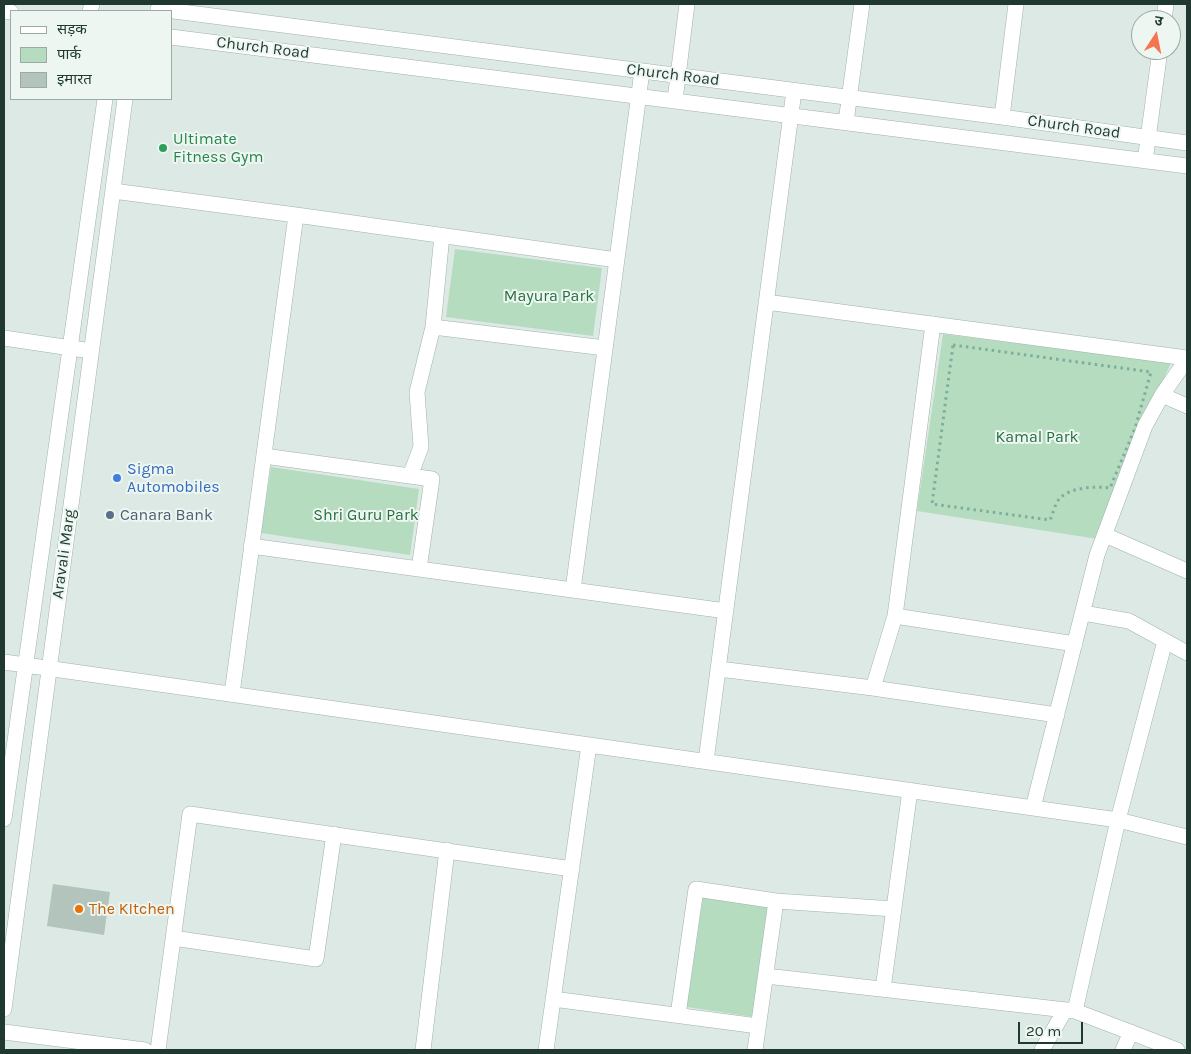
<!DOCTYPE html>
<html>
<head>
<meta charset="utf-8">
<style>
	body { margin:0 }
	#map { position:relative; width:1191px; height:1054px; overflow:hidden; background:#dde9e4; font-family:Karla,"Noto Sans Devanagari",sans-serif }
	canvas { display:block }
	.frame { position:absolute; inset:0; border:5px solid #1f3931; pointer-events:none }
	.legend { position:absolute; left:10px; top:10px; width:162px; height:90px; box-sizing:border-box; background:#edf6f1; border:1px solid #9baaa4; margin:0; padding:6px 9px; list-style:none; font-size:15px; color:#1f3931 }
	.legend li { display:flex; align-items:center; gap:10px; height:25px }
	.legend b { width:25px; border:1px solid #9baaa4 }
	.north { position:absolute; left:1131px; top:10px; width:50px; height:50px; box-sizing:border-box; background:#edf6f1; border:1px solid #9baaa4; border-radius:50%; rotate:11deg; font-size:14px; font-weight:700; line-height:20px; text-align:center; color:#1f3931 }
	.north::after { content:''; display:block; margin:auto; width:18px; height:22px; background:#f57550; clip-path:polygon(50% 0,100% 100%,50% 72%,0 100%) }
	.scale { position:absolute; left:1018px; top:1022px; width:65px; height:22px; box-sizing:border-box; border:2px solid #1f3931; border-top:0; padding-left:6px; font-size:15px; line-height:18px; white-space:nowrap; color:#1f3931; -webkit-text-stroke:4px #edf6f1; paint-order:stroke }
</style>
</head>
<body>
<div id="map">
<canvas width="1191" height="1054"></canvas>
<div class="frame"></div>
<ul class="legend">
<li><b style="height:6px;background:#fff"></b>सड़क</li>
<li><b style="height:14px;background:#b5dcbe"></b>पार्क</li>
<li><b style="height:14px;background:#b2c4bc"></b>इमारत</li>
</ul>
<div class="north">उ</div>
<div class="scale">20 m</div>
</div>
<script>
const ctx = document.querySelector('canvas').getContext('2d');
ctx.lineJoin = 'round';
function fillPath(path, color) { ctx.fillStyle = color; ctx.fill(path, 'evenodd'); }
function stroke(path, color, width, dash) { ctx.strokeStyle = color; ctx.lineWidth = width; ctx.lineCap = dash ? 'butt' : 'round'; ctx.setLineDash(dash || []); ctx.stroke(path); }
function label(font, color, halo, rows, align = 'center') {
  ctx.font = font + ' Karla,sans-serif'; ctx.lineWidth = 4; ctx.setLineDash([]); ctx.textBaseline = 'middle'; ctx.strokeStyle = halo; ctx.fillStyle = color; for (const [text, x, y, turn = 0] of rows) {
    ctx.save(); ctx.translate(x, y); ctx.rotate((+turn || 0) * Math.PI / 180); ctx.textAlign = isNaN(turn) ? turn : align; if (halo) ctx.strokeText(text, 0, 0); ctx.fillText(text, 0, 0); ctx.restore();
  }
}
const green = new Path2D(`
	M455 249 602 268 593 336 446 317Z
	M943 334 1171 363 1136 438 1098 539 917 511Z
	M271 467 419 489 410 555 261 533Z
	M703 897 769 907 754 1017 687 1007Z`);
const building = new Path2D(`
	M53 884 110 892 104 935 47 926Z`);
const path = new Path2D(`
	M953 345 1151 372 1135 428 1110 488C1096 486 1071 487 1060 498 1055 503 1053 514 1050 520L932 504Z`);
const minor = new Path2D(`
	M158 9 1002 117 1187 143
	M4 11 11 12
	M90 11 92 4
	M1164 20 1166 4
	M171 37 1187 166
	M675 100 687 4
	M1002 117 1016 4
	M846 122 862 4
	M1145 161 1160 50
	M113 191 296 215 617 260
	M442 235 433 327 605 348
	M766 302 1187 358
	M933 324 895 616 1075 644
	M4 338 91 351
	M1162 395 1187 406
	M264 456 432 479 419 569
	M410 476 421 447 417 392 433 327
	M1105 535 1187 571
	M251 546 726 611
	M573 590 642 71
	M1083 613 1129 621 1187 653
	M4 662 1118 820 1187 837
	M719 669 873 688 1057 715
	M873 688 895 616
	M232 694 296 215
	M706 761 794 91
	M1033 808 1097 555 1145 426 1162 395 1187 359
	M4 819 105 99
	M173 938 316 959 334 834
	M766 976 1075 1011 1177 1050
	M883 989 910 790
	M553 999 758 1026
	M4 1009 125 99
	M1075 1011 1118 820 1165 641
	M678 1015 696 889 776 901 894 909
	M4 1032 145 1050
	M158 1050 190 814 572 869
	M423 1050 447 850
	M546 1050 589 745
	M755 1050 776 901
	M1042 1050 1065 1010
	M1123 1050 1131 1032`);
const markers = [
	[163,148,5,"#2e9e5b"],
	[117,478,5,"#3f7fe0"],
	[110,515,5,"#5c6f8a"],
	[79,909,5,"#e8710a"]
];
const streetNames = [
	["Church Road",263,48,7],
	["Church Road",673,75,7],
	["Church Road",1074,127,8],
	["Aravali Marg",64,554,-82]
];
const leisureNames = [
	["Ultimate",173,139],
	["Fitness Gym",173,157]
];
const parkNames = [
	["Mayura Park",549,296],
	["Kamal Park",1037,437],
	["Shri Guru Park",366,515]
];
const shopNames = [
	["Sigma",127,469],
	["Automobiles",127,487]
];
const serviceNames = [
	["Canara Bank",120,515]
];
const foodNames = [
	["The KItchen",89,909]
];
fillPath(green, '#b5dcbe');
fillPath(building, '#b2c4bc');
stroke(minor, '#a0b1ab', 16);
stroke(path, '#7dae9d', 3, [2.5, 4]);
stroke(minor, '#fff', 15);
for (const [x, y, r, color] of markers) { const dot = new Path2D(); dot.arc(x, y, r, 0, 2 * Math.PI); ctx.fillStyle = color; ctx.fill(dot); stroke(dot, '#edf6f1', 2); }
label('16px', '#1f3931', '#edf6f1', streetNames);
label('16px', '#27864d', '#edf6f1', leisureNames, 'left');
label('16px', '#287042', '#edf6f1', parkNames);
label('16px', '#366cbe', '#edf6f1', shopNames, 'left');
label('16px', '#4e5e75', '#edf6f1', serviceNames, 'left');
label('16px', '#c56008', '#edf6f1', foodNames, 'left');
</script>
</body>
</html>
